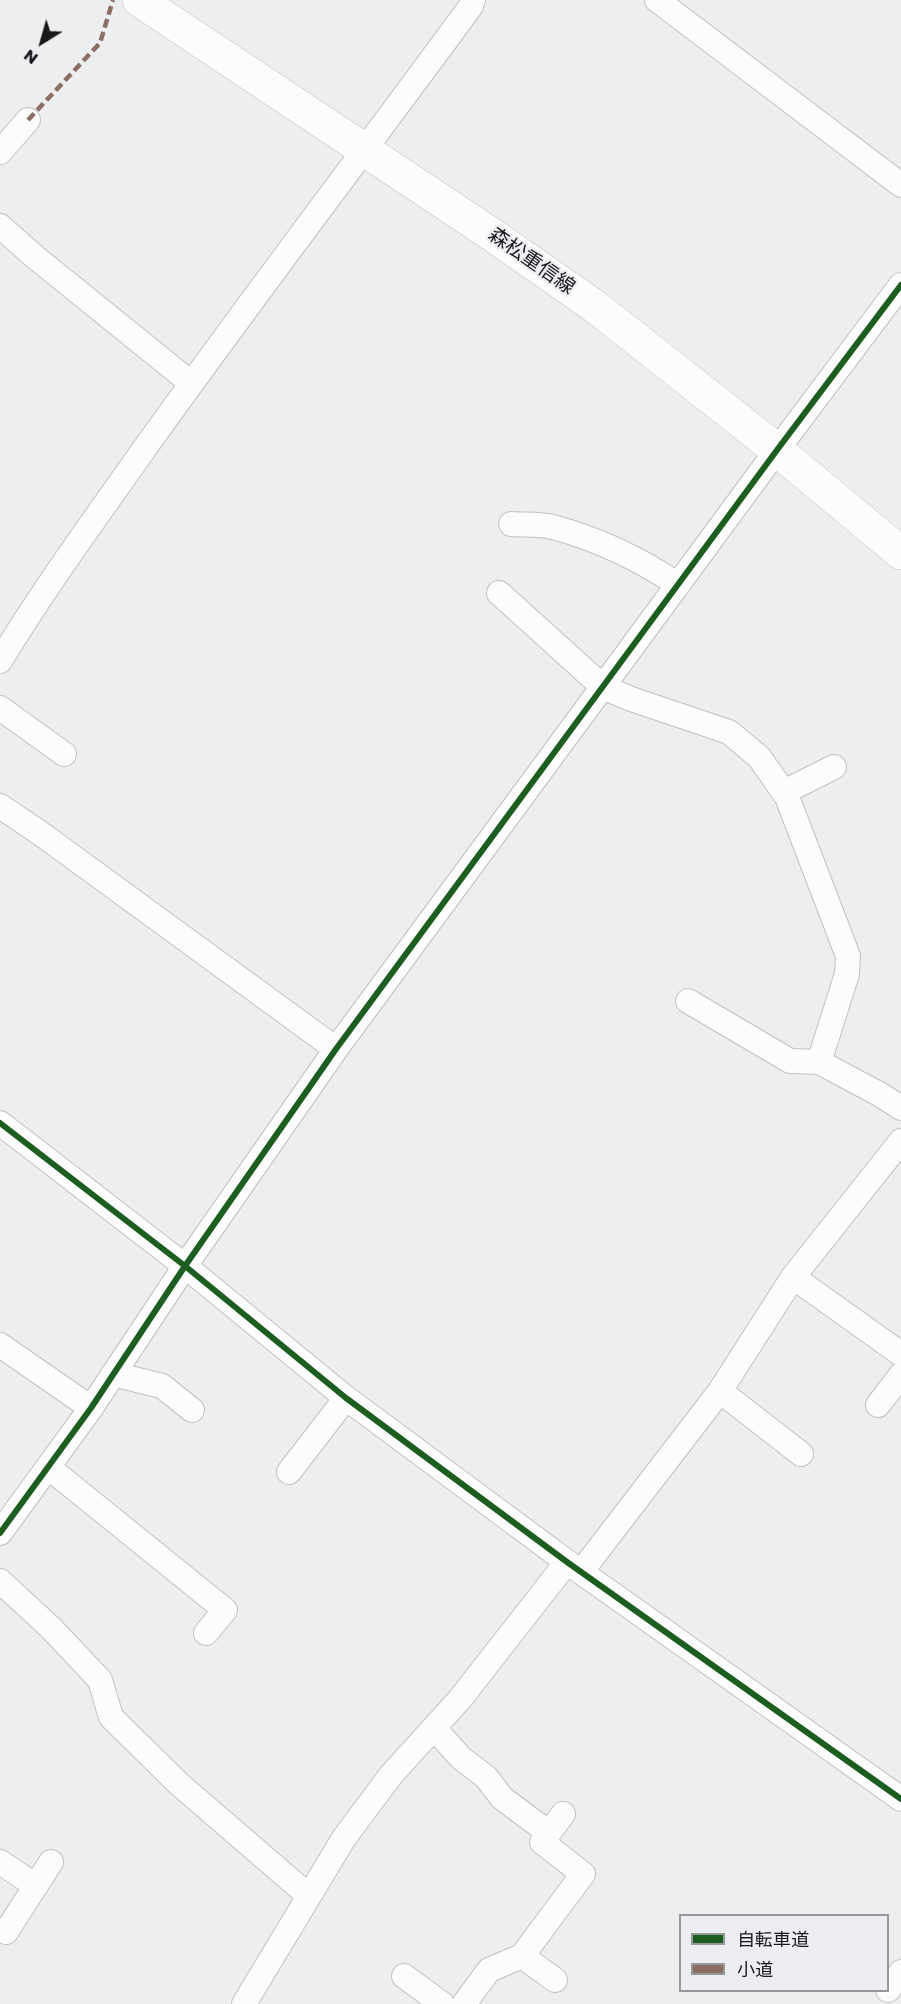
<!DOCTYPE html>
<html>
<head>
<meta charset="utf-8">
<style>
	body { margin:0 }
	#map { position:relative; width:901px; height:2004px; overflow:hidden; background:#edeeef; font-family:Poppins,"Noto Sans JP",sans-serif }
	canvas { display:block }
	.legend { position:absolute; left:679px; top:1914px; width:210px; height:78px; box-sizing:border-box; background:#ecedf0; border:2px solid #97989a; margin:0; padding:8px 10px; list-style:none; font-size:18px; color:#18191a }
	.legend li { display:flex; align-items:center; gap:12px; height:30px }
	.legend b { width:30px; border:2px solid #97989a }
	.north { position:absolute; left:12px; top:12px; width:60px; height:60px; -webkit-text-stroke:4px #ecedf0; paint-order:stroke; rotate:217deg; font-size:16px; font-weight:700; line-height:24px; text-align:center; color:#18191a }
	.north::after { content:''; display:block; margin:auto; width:21px; height:27px; background:#18191a; clip-path:polygon(50% 0,100% 100%,50% 72%,0 100%) }
</style>
</head>
<body>
<div id="map">
<canvas width="901" height="2004"></canvas>
<ul class="legend">
<li><b style="height:8px;background:#1b5e20"></b>自転車道</li>
<li><b style="height:8px;background:#8d6e63"></b>小道</li>
</ul>
<div class="north">N</div>
</div>
<script>
const ctx = document.querySelector('canvas').getContext('2d');
ctx.lineJoin = 'round';
function stroke(path, color, width, dash) { ctx.strokeStyle = color; ctx.lineWidth = width; ctx.lineCap = dash ? 'butt' : 'round'; ctx.setLineDash(dash || []); ctx.stroke(path); }
function label(font, color, halo, rows, align = 'center') {
  ctx.font = font + ' Poppins,"Noto Sans JP",sans-serif'; ctx.lineWidth = 4.5; ctx.setLineDash([]); ctx.textBaseline = 'middle'; ctx.strokeStyle = halo; ctx.fillStyle = color; for (const [text, x, y, turn = 0] of rows) {
    ctx.save(); ctx.translate(x, y); ctx.rotate((+turn || 0) * Math.PI / 180); ctx.textAlign = isNaN(turn) ? turn : align; if (halo) ctx.strokeText(text, 0, 0); ctx.fillText(text, 0, 0); ctx.restore();
  }
}
const minor = new Path2D(`
	M657 0 901 185
	M0 152 28 120
	M0 226 35 257 191 383
	M511 524C525 525 540 524 553 527 597 539 640 559 678 585
	M499 593 603 687 631 699 729 732 759 757 787 797 848 956 847 974 819 1062
	M0 661C43 590 92 523 140 455 248 303 361 156 471 6L473 0
	M0 708 64 754
	M784 792 834 767
	M0 806 40 833 336 1049
	M688 1001 790 1061 819 1062 881 1095 901 1108
	M0 1123 185 1266 346 1398 567 1562 901 1799
	M793 1277 901 1354
	M0 1345 91 1408
	M113 1374 162 1386 192 1410
	M720 1391 801 1454
	M878 1405 901 1375
	M48 1467 225 1610 206 1633
	M289 1472 346 1398
	M0 1533 91 1408 185 1266 336 1049 777 450 901 285
	M581 1572 720 1391 793 1277 901 1141
	M0 1581 51 1628 100 1680 111 1717 179 1784 309 1896
	M434 1728 461 1758 486 1777 502 1798 549 1833
	M0 1862 36 1886
	M6 1932 51 1862
	M522 1956 555 1980
	M404 1976 442 2004
	M888 1990 901 1972
	M244 2004 344 1838 391 1775 460 1699 567 1562
	M464 2004 489 1970 522 1956 583 1874 542 1842 563 1814`);
const secondary = new Path2D(`
	M139 0 491 234 597 308 777 450 901 553`);
const quiet = new Path2D(`
	M28 120 100 43 113 0`);
const cycleway = new Path2D(`
	M0 1123 185 1266 346 1398 567 1562 901 1799
	M0 1533 91 1408 185 1266 336 1049 777 450 901 285`);
const streetNames = [
	["森松重信線",531,262,35]
];
stroke(minor, '#c0c1c2', 26);
stroke(secondary, '#c0c1c2', 34);
stroke(minor, '#fcfcfd', 24);
stroke(secondary, '#fcfcfd', 33);
stroke(quiet, '#8d6e63', 4.5, [9, 4.5]);
stroke(cycleway, '#1b5e20', 6);
label('20px', '#18191a', '#ecedf0', streetNames);
</script>
</body>
</html>
